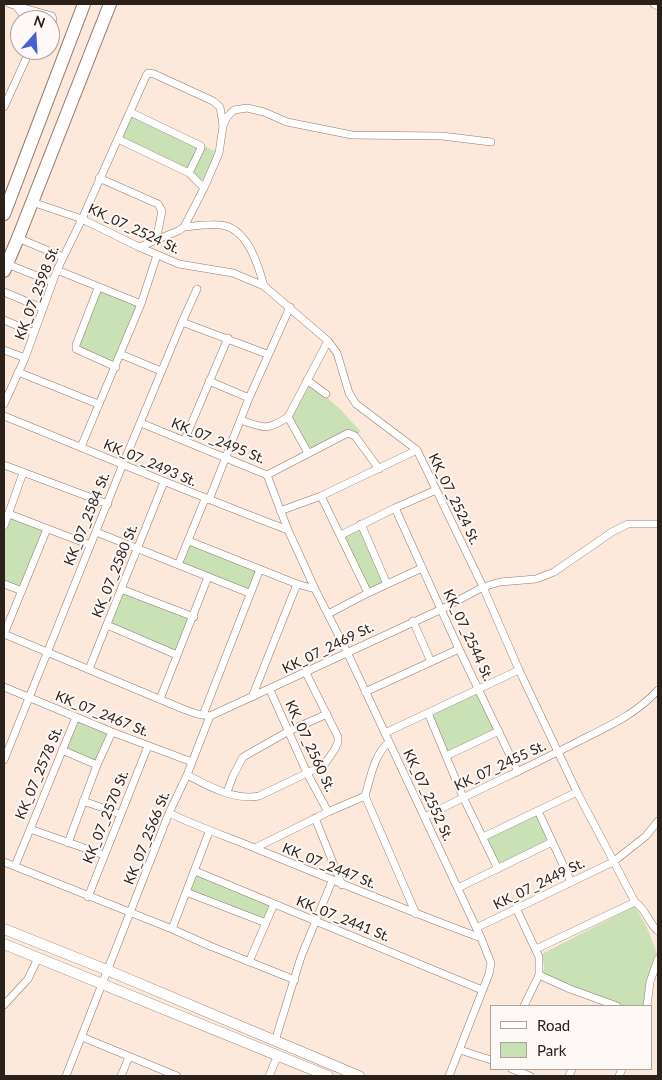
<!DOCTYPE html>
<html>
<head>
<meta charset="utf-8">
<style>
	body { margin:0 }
	#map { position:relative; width:662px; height:1080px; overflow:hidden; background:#fde8dc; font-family:Lato,sans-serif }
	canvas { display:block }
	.frame { position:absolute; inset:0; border:5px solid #2a211b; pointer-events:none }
	.legend { position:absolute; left:490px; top:1005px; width:162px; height:65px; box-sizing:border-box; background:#fef9f6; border:1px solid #a9a39e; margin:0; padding:6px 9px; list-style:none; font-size:15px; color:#2a211b }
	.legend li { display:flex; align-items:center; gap:10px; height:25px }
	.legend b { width:25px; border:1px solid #a9a39e }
	.north { position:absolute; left:10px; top:10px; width:50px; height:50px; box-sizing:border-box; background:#fef9f6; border:1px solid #a9a39e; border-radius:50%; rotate:19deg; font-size:14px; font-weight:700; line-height:20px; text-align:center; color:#2a211b }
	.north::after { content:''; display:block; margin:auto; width:18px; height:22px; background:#4760d4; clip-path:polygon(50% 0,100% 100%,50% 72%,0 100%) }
</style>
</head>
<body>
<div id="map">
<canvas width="662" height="1080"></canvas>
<div class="frame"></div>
<ul class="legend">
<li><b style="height:6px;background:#fff"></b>Road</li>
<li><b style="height:14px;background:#c9e1b4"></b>Park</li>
</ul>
<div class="north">N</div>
</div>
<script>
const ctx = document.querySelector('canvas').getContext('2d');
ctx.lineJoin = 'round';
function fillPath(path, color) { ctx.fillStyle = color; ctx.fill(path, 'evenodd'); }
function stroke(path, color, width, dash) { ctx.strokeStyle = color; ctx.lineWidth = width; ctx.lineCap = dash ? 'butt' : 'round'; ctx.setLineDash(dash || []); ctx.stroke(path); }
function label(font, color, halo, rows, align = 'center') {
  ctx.font = font + ' Lato,sans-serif'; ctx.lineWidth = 4; ctx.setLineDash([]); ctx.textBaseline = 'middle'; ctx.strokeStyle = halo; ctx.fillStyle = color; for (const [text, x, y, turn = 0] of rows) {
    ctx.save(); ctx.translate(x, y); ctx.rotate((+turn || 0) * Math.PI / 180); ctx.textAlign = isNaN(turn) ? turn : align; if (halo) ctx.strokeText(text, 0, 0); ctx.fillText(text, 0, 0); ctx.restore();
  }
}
const green = new Path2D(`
	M131 111 221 154 207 182 117 139Z
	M98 288 141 304 116 367 76 345Z
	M307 380 340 409 361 432 308 453 288 417Z
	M9 514 47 529 22 591 4 584V526Z
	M361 524 387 584 368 593 341 535Z
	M189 541 260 569 249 593 178 565Z
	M121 589 194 617 177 655 107 625Z
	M479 689 499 731 446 756 428 713Z
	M76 717 112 732 97 765 62 750Z
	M538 811 552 842 498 869 483 837Z
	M195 871 274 904 266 923 186 892Z
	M635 906 647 928 658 956 648 1006H608L541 980 544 968 542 954Z`);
const street = new Path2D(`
	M10 4 52 16 53 20 50 24
	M654 4 658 6
	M17 7 27 20
	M4 107 30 50
	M130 112 201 146V148L189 173
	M118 139 189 173 204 188
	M99 178 158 204 162 211 156 241
	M32 202 82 219 139 247 179 264 233 273 264 286 328 341 337 353 349 393 356 404 417 450 483 587 519 670 577 792 635 902C647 910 648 923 658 931
	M184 227C195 226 208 224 220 225 247 227 258 264 264 286
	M18 238 63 257
	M139 247 178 231 184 227 204 188 219 153 223 126 227 117 234 110 247 108 264 112 287 122 352 135 442 136 491 142
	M7 264 52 282
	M57 270 141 304
	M98 288 76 345V349L116 367
	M4 292 42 308
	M4 320 34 333
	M182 322 267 354
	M4 350 25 358
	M120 354 161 371
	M18 372 98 404
	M307 380 326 394
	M209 381 249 398
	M4 404 25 358 57 270 82 219 146 76 148 73 154 74 213 101 220 107 223 126
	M4 416C98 454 192 494 288 530
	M241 420C263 428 267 431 288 417
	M141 423 267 475
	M184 441 228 338
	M81 447 141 304 157 255
	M308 453 288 417 328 341
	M4 465 108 504
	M267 475 288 530 315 589 347 652 481 938 491 963 489 974 449 1076
	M267 475 348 433 355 436 379 469
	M321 496 368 593
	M209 500 249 398 290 307
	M395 508 459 649 518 772
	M280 511 321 496 417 450
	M9 514 90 545
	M361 524 387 584
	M4 526 23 473
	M96 532 249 593
	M341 535 395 508 436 490
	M189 541 297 584 315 589
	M178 565 205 499
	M4 584 22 591
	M121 589 194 617
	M328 614 368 593 422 568
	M413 621 431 662
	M107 625 177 655
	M4 634 183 709 197 714 210 716 442 609 483 587 500 582 536 579 554 572 612 532 628 524H658
	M4 634 47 529
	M89 669 164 482
	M4 687 112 732 192 762
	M270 690 307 773 328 812
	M365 692 459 649
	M252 697 297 584
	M160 699 208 577
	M428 713 463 797 498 869
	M203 715 260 569
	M385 733 519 670
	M62 750 97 765
	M446 756 499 731
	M4 760 123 464 182 322 197 289
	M187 775C208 786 235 801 259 796L324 765 335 749 338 742V737L306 673
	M227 792 233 776 243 757 289 731 327 714
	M365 796 416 914
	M365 796C371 776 374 755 389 742
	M83 801 120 814
	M538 811 571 882
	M169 813C198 827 228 837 257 849 332 880 406 910 481 938
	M425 817C476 790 530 767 581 740 609 726 636 714 658 690
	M315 818 342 885
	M30 829 104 855
	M483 837 577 792
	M68 843 97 765 112 732
	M255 848 328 812 365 796
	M4 862 172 929 210 946 295 980
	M15 866 76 717
	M195 871 482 990
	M458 888 552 842
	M186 892 266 923
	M88 897 148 746
	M516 908 539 957V975L524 1006
	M476 928 613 862 646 836 658 821
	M172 929 209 832
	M536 949 635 902
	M249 962 274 904
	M539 975 570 989 617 1006
	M4 1005 28 979 38 958
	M647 1006 650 982 658 959
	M82 1037 177 1076
	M275 1041 301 957 332 881
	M460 1050 491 1060
	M512 1069 530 1076
	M66 1076 169 813 187 775 210 716
	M121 1076 129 1057
	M269 1076 278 1055
	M569 1076 572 1069
	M619 1076 622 1069`);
const secondary = new Path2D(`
	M4 929 107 970 359 1076
	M4 944 328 1076`);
const highway = new Path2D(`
	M4 214 84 4
	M4 271 18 238 110 4`);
const streetNames = [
	["KK_07_2524 St.",134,229,25],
	["KK_07_2598 St.",37,293,-69],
	["KK_07_2495 St.",218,441,22],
	["KK_07_2493 St.",150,463,23],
	["KK_07_2524 St.",454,499,64],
	["KK_07_2584 St.",87,519,-68],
	["KK_07_2580 St.",115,571,-68],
	["KK_07_2544 St.",468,635,65],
	["KK_07_2469 St.",328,648,-26],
	["KK_07_2467 St.",102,714,22],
	["KK_07_2560 St.",310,746,65],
	["KK_07_2455 St.",500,766,-25],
	["KK_07_2578 St.",39,773,-67],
	["KK_07_2552 St.",428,795,65],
	["KK_07_2570 St.",106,817,-68],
	["KK_07_2566 St.",147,838,-68],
	["KK_07_2447 St.",329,866,22],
	["KK_07_2449 St.",539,884,-26],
	["KK_07_2441 St.",343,919,22]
];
fillPath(green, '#c9e1b4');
stroke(street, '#8f786b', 8);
stroke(secondary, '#8f786b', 11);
stroke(highway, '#8f786b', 14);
stroke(street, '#fff', 7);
stroke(secondary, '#fff', 10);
stroke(highway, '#fff', 12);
label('14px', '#2a211b', '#fef9f6', streetNames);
</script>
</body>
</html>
